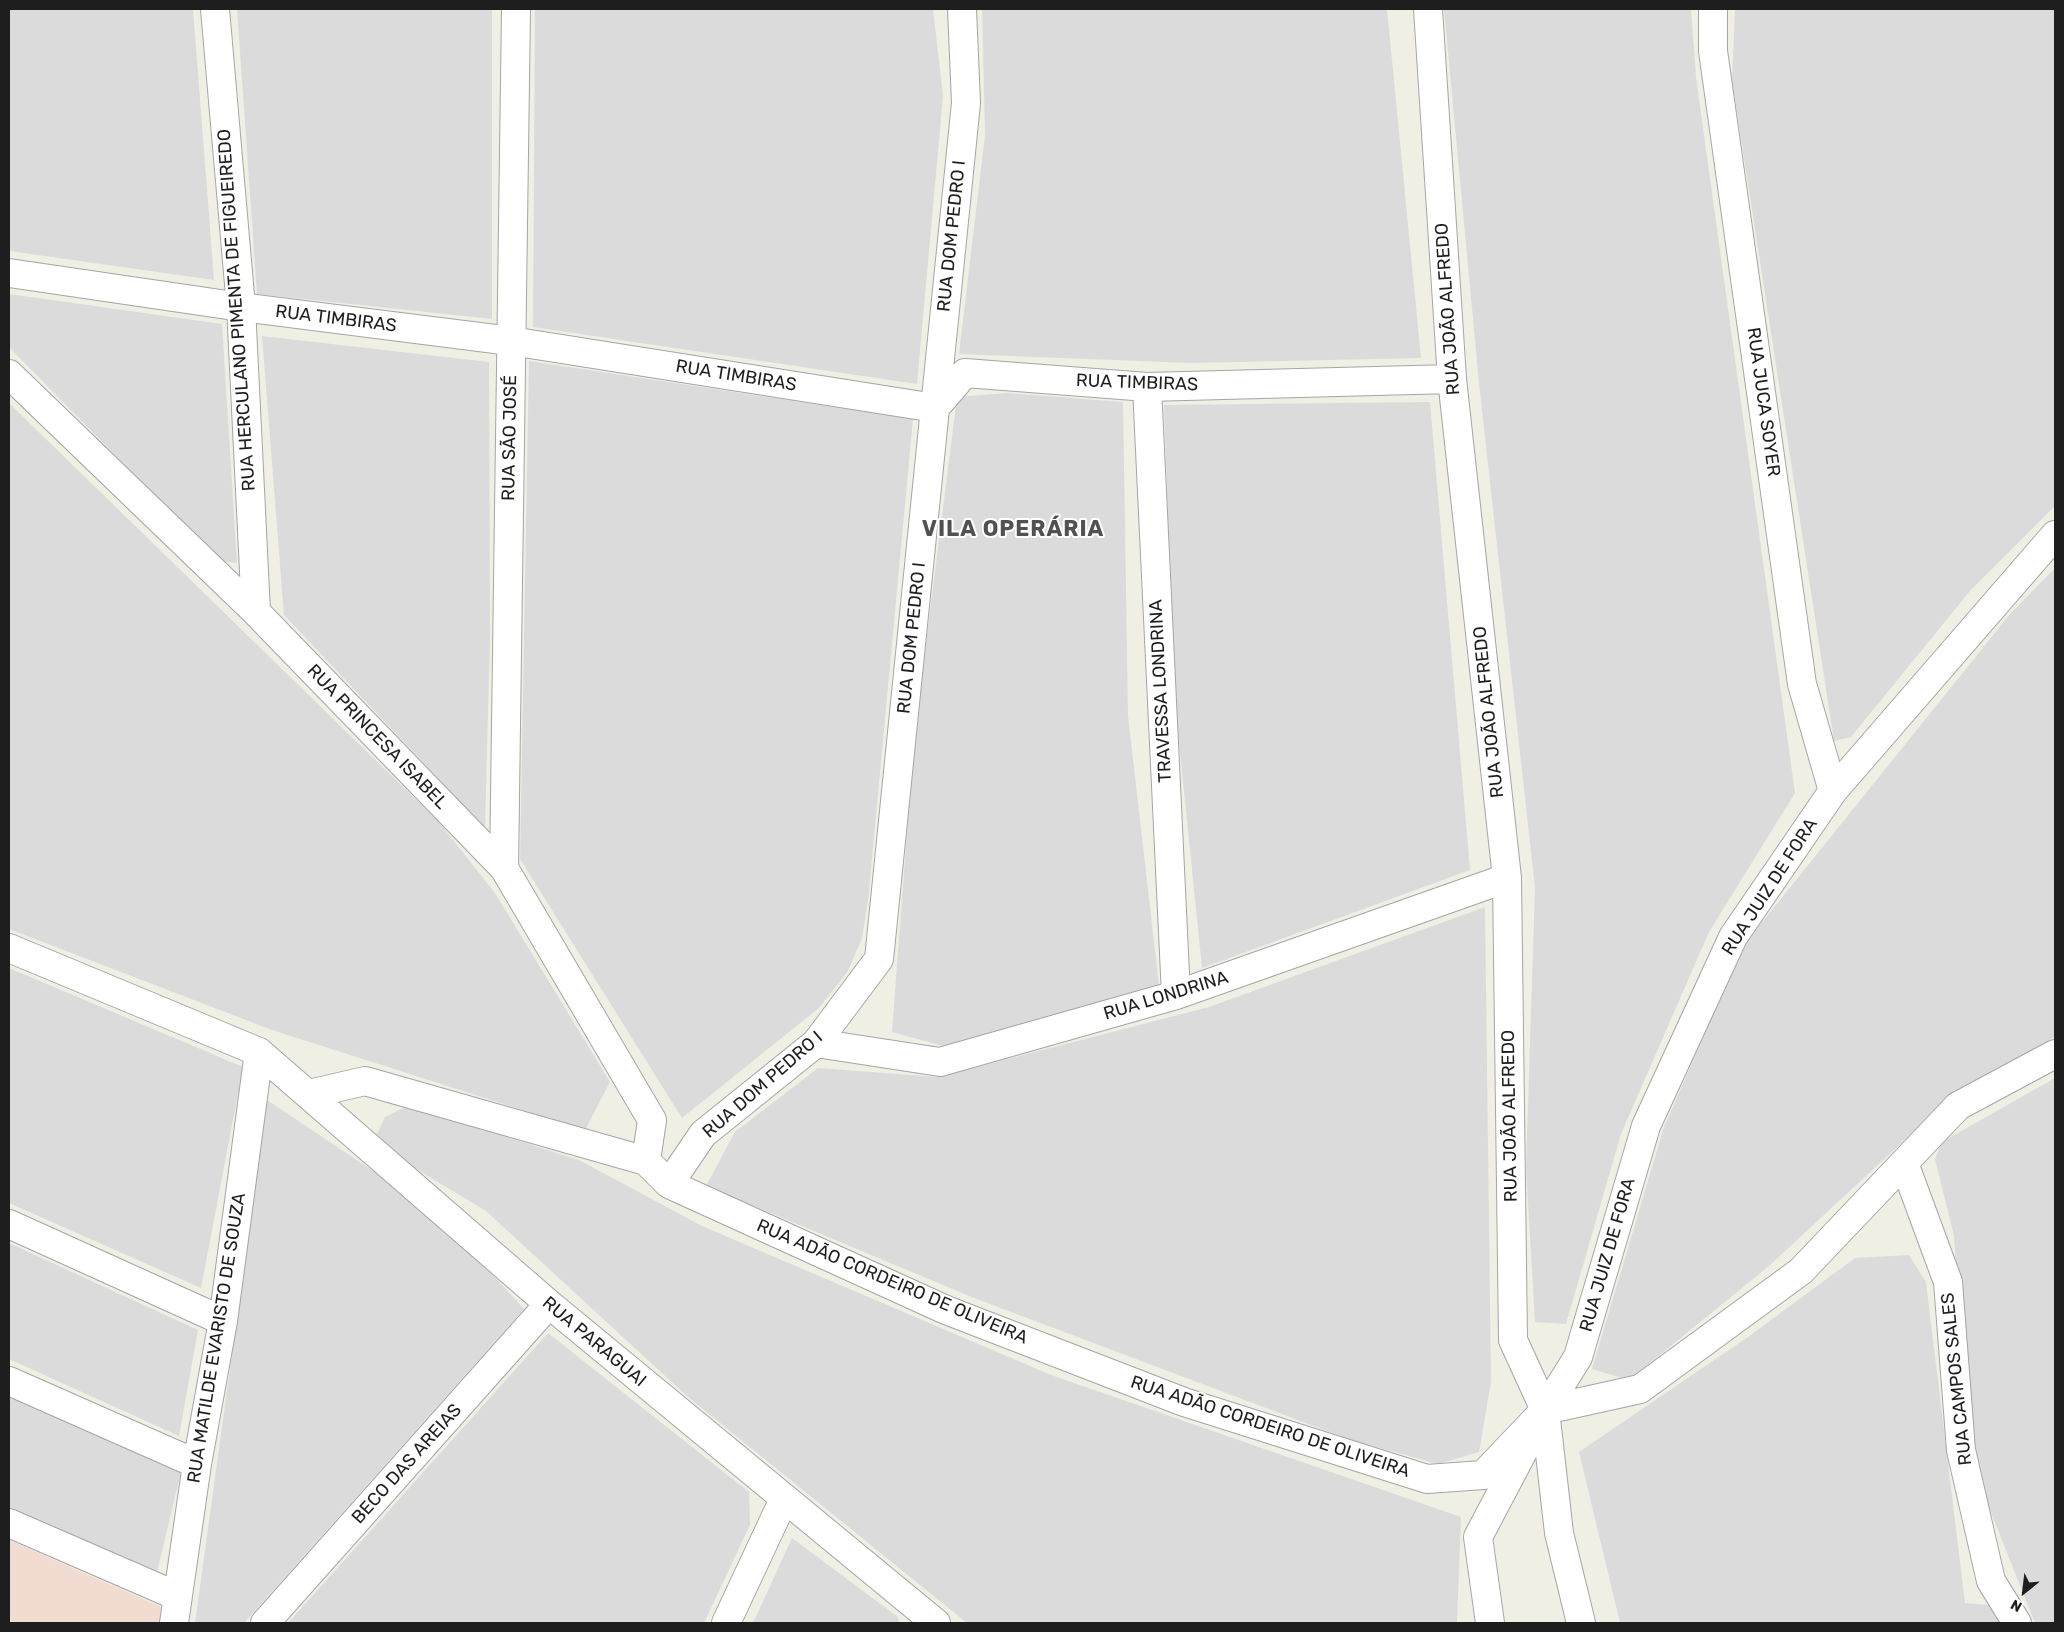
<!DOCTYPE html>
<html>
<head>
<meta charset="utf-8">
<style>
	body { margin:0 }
	#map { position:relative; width:2064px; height:1632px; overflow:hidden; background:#f0efe3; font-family:Rubik,sans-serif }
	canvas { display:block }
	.frame { position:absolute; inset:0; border:10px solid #1e1e1e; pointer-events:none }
	.north { position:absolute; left:1999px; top:1567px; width:50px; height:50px; -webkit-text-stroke:4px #fff; paint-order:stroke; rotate:209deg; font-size:14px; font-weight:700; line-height:20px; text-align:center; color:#1e1e1e }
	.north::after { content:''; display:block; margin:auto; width:18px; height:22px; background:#1e1e1e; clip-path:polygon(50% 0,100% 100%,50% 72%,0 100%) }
</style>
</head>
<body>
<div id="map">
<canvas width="2064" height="1632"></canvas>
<div class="frame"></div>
<div class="north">N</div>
</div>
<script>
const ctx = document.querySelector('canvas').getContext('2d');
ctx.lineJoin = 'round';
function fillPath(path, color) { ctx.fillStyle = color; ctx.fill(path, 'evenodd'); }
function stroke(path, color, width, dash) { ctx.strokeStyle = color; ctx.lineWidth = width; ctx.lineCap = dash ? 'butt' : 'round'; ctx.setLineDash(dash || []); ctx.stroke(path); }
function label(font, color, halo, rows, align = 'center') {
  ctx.font = font + ' Rubik,sans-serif'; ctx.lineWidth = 4; ctx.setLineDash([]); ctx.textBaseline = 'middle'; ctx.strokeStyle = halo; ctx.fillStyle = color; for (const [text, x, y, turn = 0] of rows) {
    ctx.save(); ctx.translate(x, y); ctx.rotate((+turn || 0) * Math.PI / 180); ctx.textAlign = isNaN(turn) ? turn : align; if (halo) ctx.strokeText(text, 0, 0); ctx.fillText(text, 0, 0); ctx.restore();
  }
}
const residential = new Path2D(`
	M9 9H193L214 280 9 251Z
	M237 9H492V319L257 294Z
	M535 9H933L943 96 917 384 533 327Z
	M982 9H1387L1421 358 1191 363 959 354 985 135Z
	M1444 9H1691L1696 77 1795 793 1709 932 1621 1134 1566 1324 1535 1322 1526 1168 1535 888 1479 383Z
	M1735 9H2055V506L1970 591 1851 737 1834 741 1732 80Z
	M9 294 222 324 237 563 219 561 9 347Z
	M262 336 489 362 490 637 485 828 284 615Z
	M529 361 913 419 868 901 862 938 848 971 819 1008 682 1118 520 859Z
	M1007 393 1123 402 1128 716 1159 985 943 1046 892 1032 914 738 957 397Z
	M1430 402 1470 870 1202 968 1174 694 1164 405Z
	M9 403 438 821 495 893 610 1082 585 1130 272 1030 9 929Z
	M2055 568V1037L1952 1096 1769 1266 1629 1380 1592 1369 1664 1127 1743 946 2010 614Z
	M1485 907 1491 1382 1479 1452 1438 1464 1351 1440 974 1298 706 1186 735 1132 818 1068 938 1077 1209 1007Z
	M9 968 243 1067 201 1288 9 1203Z
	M2055 1078V1623H2035L1980 1485 1967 1431 1954 1236 1935 1159 1942 1142Z
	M267 1100 436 1213 524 1309 244 1623H195Z
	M408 1106 579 1160 702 1226 1051 1375 1461 1517 1457 1623H967L688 1397 486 1211 398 1158 377 1134 385 1117Z
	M9 1243 198 1330 179 1436 9 1359Z
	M1909 1255 1926 1282 1965 1603 1990 1605 2000 1623H1620L1579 1452 1748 1337 1855 1258Z
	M548 1333 749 1492 750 1525 704 1623H288Z
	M9 1394 181 1472 156 1576 9 1511Z
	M792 1538 898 1617 899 1623H753Z`);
const commercial = new Path2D(`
	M9 1540 161 1607 159 1623H9Z`);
const minor = new Path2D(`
	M215 9 241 307 256 612
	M1428 9 1452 379 1507 878 1513 1340 1545 1410 1559 1533 1581 1623
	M1713 9V51L1802 684 1833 791
	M9 273 241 307 511 341 935 408 965 373 1147 387 1452 379
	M9 374 256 612 504 868 652 1120 646 1161
	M1147 387 1176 995
	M504 868 516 9
	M9 948 259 1052 549 1304 936 1623
	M816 1043 940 1062 1176 995 1507 878
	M309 1094 365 1081 646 1161 669 1184 946 1310 1184 1402 1427 1479 1483 1475 1545 1410
	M1904 1163 1948 1282 1961 1450 1991 1581 2017 1623
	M669 1184 703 1134 816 1043 879 959 966 103 962 9
	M9 1224 223 1321
	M9 1381 197 1464
	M1545 1410 1640 1389 1801 1271 1958 1106 2055 1054
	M9 1523 177 1596
	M174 1623 197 1464 223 1321 259 1052
	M265 1623 549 1304
	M726 1623 784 1499
	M1490 1623 1478 1537 1545 1410 1578 1357 1646 1126 1733 937 1833 791 2055 535`);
const streetNames = [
	["RUA DOM PEDRO I",952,236,-84],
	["RUA JOÃO ALFREDO",1448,309,-94],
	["RUA HERCULANO PIMENTA DE FIGUEIREDO",237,310,-94],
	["RUA TIMBIRAS",336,319,7],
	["RUA TIMBIRAS",736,376,9],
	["RUA TIMBIRAS",1137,383,2],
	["RUA JUCA SOYER",1763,402,82],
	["RUA SÃO JOSÉ",510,438,-89],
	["RUA DOM PEDRO I",912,638,-84],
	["TRAVESSA LONDRINA",1161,691,-93],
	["RUA JOÃO ALFREDO",1489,712,-96],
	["RUA PRINCESA ISABEL",377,737,46],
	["RUA JUIZ DE FORA",1770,887,-57],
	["RUA LONDRINA",1166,996,-17],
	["RUA DOM PEDRO I",763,1085,-41],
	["RUA JOÃO ALFREDO",1510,1116,-91],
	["RUA JUIZ DE FORA",1608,1255,-74],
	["RUA ADÃO CORDEIRO DE OLIVEIRA",892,1282,23],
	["RUA MATILDE EVARISTO DE SOUZA",217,1338,-81],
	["RUA PARAGUAI",594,1342,40],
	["RUA CAMPOS SALES",1957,1379,-96],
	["RUA ADÃO CORDEIRO DE OLIVEIRA",1270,1427,18],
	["BECO DAS AREIAS",407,1464,-48]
];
const districtNames = [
	["VILA OPERÁRIA",1013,530]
];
fillPath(residential, '#dcdbdb');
fillPath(commercial, '#f2dbd1');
stroke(minor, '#a5a5a5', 30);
stroke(minor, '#fff', 28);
label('18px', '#1e1e1e', '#fff', streetNames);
ctx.letterSpacing = '1px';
label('bold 22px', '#515151', '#fff', districtNames);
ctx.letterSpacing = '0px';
</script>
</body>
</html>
